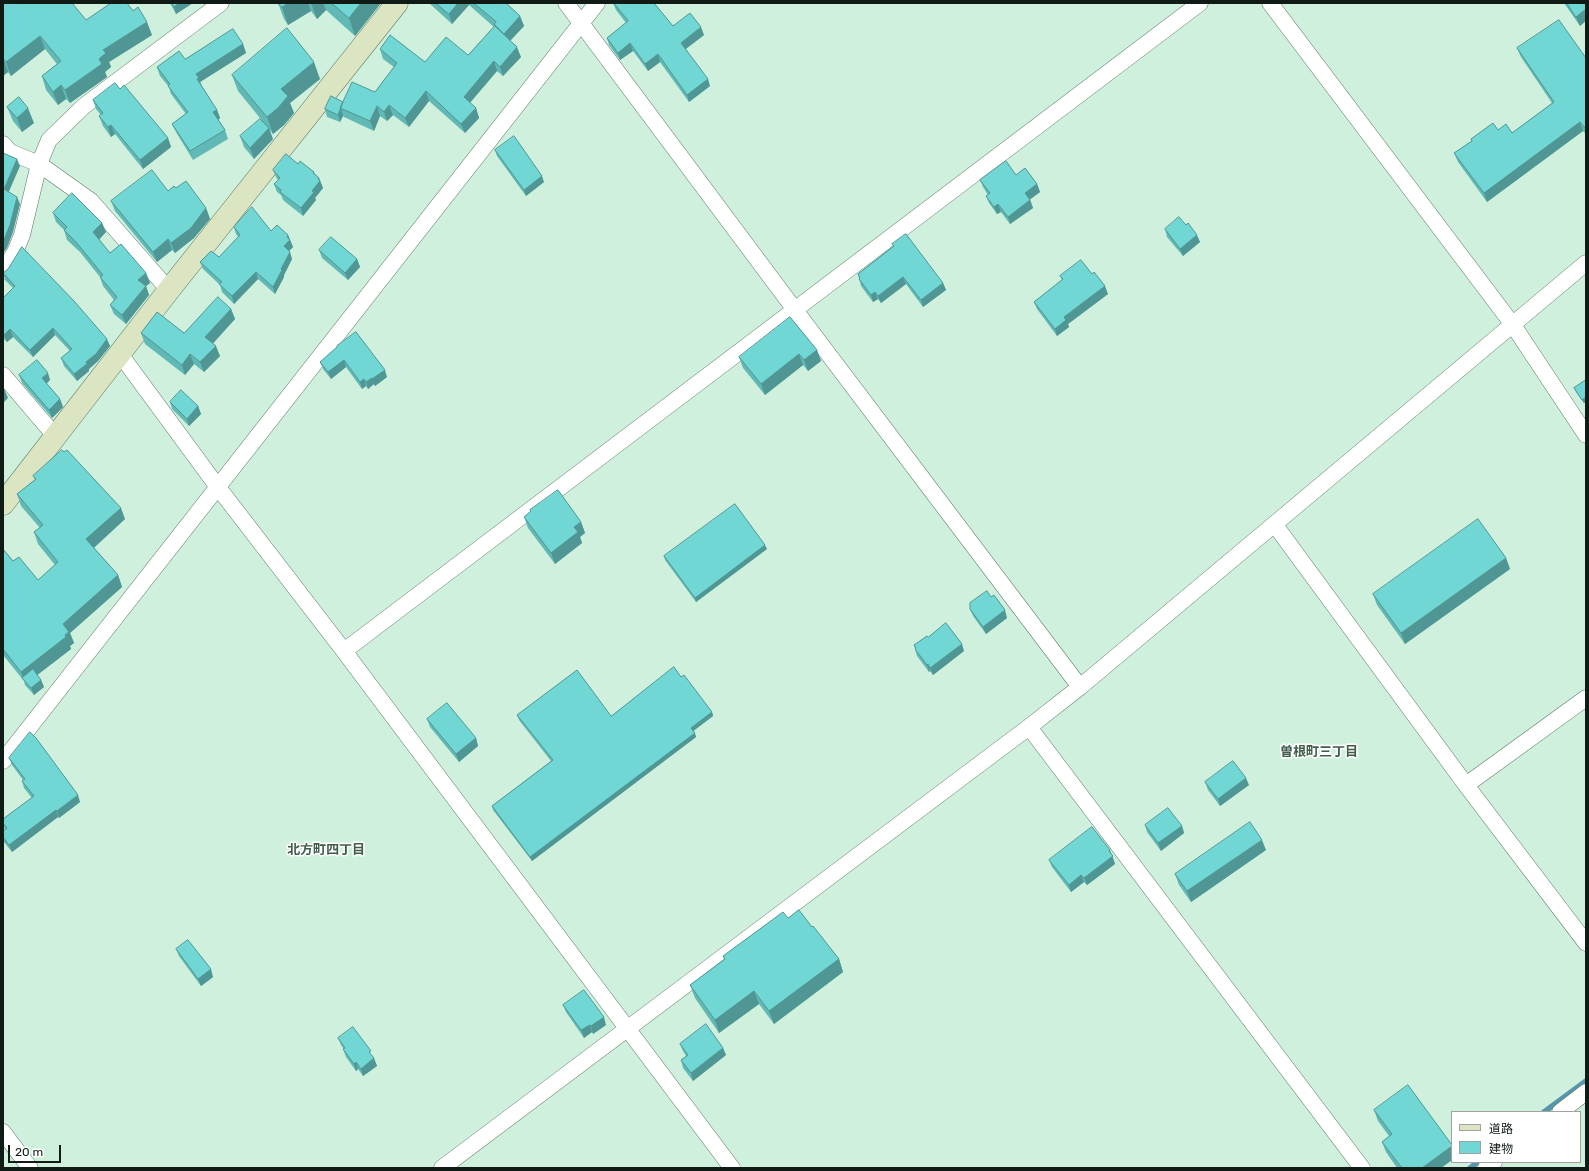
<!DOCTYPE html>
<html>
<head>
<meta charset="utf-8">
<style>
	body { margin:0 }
	#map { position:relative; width:1589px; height:1171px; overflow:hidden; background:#cff0dc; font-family:Rubik,"Noto Sans JP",sans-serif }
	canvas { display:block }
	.frame { position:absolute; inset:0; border:4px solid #0f1b14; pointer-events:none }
	.legend { position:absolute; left:1451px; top:1111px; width:130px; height:52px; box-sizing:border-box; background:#fff; border:1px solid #9fa4a1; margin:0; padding:5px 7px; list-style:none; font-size:12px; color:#0f1b14 }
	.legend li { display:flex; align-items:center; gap:8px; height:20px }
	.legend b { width:20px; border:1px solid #9fa4a1 }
	.scale { position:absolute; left:8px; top:1145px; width:53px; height:18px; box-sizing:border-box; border:2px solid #0f1b14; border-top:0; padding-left:5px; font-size:12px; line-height:14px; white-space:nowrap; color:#0f1b14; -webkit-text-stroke:3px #fff; paint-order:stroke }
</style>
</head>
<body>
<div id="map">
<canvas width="1589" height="1171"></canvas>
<div class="frame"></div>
<ul class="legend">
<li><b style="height:5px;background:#dbe5c2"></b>道路</li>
<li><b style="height:11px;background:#71d7d4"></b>建物</li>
</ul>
<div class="scale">20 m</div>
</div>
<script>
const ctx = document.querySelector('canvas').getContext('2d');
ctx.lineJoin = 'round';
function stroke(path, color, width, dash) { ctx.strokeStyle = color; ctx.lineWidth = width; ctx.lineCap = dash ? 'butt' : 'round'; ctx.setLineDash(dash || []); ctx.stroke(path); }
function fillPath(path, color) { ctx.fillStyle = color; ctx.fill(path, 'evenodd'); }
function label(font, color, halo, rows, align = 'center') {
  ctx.font = font + ' Rubik,"Noto Sans JP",sans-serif'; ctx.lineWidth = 3; ctx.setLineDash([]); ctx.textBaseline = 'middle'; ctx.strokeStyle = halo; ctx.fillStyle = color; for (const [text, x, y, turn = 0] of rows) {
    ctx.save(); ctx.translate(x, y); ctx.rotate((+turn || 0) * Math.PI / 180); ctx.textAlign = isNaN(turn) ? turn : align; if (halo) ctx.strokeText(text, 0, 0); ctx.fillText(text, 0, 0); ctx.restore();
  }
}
const stream = new Path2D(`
	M1544 1112 1586 1081
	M1470 1168 1478 1162`);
const street = new Path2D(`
	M566 3 795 310 1080 687
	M1270 3 1513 325 1586 435
	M3 144 10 152 39 164 91 201 169 290
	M3 271 15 252 22 235 39 164 49 140 84 106 221 3
	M120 354 217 486 344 651 732 1168
	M3 375 50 430 56 436
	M1275 525 1466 785 1586 943
	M344 651 1200 3
	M1029 727 1362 1168
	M3 761 597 3
	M1466 785 1586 698
	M1560 1112 1586 1092
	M3 1132 30 1168
	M442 1168 1029 727 1080 687 1586 263
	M1486 1168 1494 1162`);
const secondary = new Path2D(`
	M3 504 169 290 397 3`);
const wall = new Path2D(`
	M3 3 21 4 86 20 133 11 152 35 109 62 111 67 105 72 107 77 70 103 66 99 58 105 46 90 42 76 57 64 45 49 11 76 8 72 3 76Z
	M170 3H193L176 14Z
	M278 3H381L355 36 326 10 317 19 311 11 288 25 284 19Z
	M429 3H506L520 16 524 26 510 41 521 57 503 76 497 71 470 103 476 108 479 118 465 133 429 101 409 127 393 115 387 121 380 116 374 131 344 117 343 116 340 122 327 117 325 109 343 102 375 92 394 67 383 59 380 49 425 62 468 55 494 27 469 5 452 24Z
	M613 3 673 26 704 35 686 49 710 86 689 102 660 62 648 71 633 51 620 60 609 45 607 38 626 23 616 10Z
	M1564 3H1586L1580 26Z
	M243 44 246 53 200 82 202 86 217 110 220 118 218 120 225 130 228 139 193 160 176 132 172 124 186 114 171 94 169 87 160 76 157 67Z
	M1517 48 1586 58V134L1583 131 1487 202 1458 162 1454 153 1472 141 1471 139 1498 130 1512 133 1552 103 1521 57Z
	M232 75 320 79 290 103 294 113 284 125 273 134 238 91Z
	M120 89 168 138 171 147 143 169 115 134 111 137 103 126 99 116 101 115 96 109 93 100Z
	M7 107 34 123 22 132 13 121Z
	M240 136 273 139 254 159 244 147Z
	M495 150 544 182 526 196 497 156Z
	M298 164 314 172 315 174 319 178 323 188 315 198 316 200 303 216 283 200 281 195 277 192 274 184 278 180 276 177 273 170Z
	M1016 175 1037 184 1040 192 1030 199 1033 208 1010 224 1001 212 997 214 989 203 986 196 988 195 983 187 980 180Z
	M176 188 206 208 210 219 194 238 175 253 172 250 157 262 115 211 111 201 168 191Z
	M53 213 102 223 106 232 99 239 110 253 146 273 150 283 146 286 149 295 126 324 114 314 110 305 114 300 103 286 100 277 80 252 67 240 64 230 56 222Z
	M1186 225 1200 242 1183 256 1167 237 1165 229Z
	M234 227 271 231 288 235 293 247 289 251 292 259 284 275V277L275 294 258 279 234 304 222 292 220 285 203 269 200 262 219 257 238 237 236 234Z
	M892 244 943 283 946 290 923 307 906 284 881 303 878 299 873 302 861 286 858 274 893 246Z
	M319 250 357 259 360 267 348 280 322 258Z
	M3 273 110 346 98 361 89 369V371L77 381 64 366 61 358 70 351 55 335 33 357 13 337 7 342 3 338V298L13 288 5 280Z
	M1060 276 1108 294 1068 324 1069 327 1057 336 1037 309 1034 302 1062 280Z
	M231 309 235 319 212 343 220 356 204 372 194 364 185 375 145 344 141 333H184Z
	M337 348 387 377 375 386 374 384 368 389 366 386 362 389 346 367 331 379 323 369 320 362Z
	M817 350 821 361 808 371 803 365 765 395 743 368 739 357Z
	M19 375 50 380 46 384 60 399 63 407 52 418 22 383Z
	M1586 380 1584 403 1576 392 1574 388Z
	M170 402 198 406 201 414 189 426 172 409Z
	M33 476 125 519 94 548 118 575 122 587 70 633 74 643 70 646 71 649 37 675 41 680 44 687 34 695 25 685 24 681 3 655V549L13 561 38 580 55 565 38 544 34 532 40 528 21 506 17 494 35 480Z
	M530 510 581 522 585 533 580 537 582 543 555 564 528 528 524 517 531 512Z
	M767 549 696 602 665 560 664 556Z
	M1506 558 1510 569 1405 644 1377 605 1373 594Z
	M991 597 1007 618 986 634 973 616 970 609Z
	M928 637 964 651 933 675 930 671 929 672 917 656 914 645Z
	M681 677 712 712 713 716 693 731 696 737 532 861 493 810 492 806 551 761 519 720 517 715 611 716Z
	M427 719 476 738 478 746 459 762 430 727Z
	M9 758 80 802 59 818 58 817 12 852 3 841V831L5 829 3 825V819L32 798 24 788 22 781 23 780 12 765Z
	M1205 782 1249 785 1220 806 1208 790Z
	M1145 825 1182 826 1184 833 1161 851 1147 832Z
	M1266 850 1191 902 1179 885 1175 874Z
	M1112 855 1115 864 1087 885 1084 882 1071 892 1052 867 1049 860Z
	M788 918 812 927 839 959 843 972 774 1024 759 1004 719 1033 695 998 690 985 724 959 723 956Z
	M176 949 213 977 201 986 179 956Z
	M563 1005 606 1025 593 1034 592 1032 584 1038 566 1012Z
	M338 1038 373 1057 377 1066 363 1076 358 1069 356 1071 346 1057 343 1049H344L341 1045Z
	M680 1044 723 1048 726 1055 693 1081 683 1068 681 1060 686 1056 683 1051Z
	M1374 1110 1452 1160 1441 1168H1397L1386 1152 1382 1142 1389 1136 1378 1121Z`);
const shadedWall = new Path2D(`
	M179 3H193L176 14 174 7Z
	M289 3H308L311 11 288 25 282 7Z
	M311 3H323L326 10 317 19Z
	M361 3H381L355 36 349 18Z
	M458 3H468L469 5 452 24 449 14Z
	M1586 9V21L1580 26 1576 17Z
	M520 16 524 26 508 43 504 34Z
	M147 22 152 35 109 62 111 67 105 72 107 77 70 103 65 90 99 59 103 50Z
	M701 27 704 35 684 50 681 43Z
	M40 36 45 49 11 76 6 62Z
	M630 43 633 51 620 60 618 53Z
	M243 44 246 53 200 82 202 86 197 79 196 74Z
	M517 47 521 57 503 76 500 67Z
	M658 54 660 62 648 71 645 64Z
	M3 58 8 72 3 76Z
	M494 61 497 71 467 106 464 97Z
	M314 62 320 79 290 103 294 113 284 125 273 134 267 117 281 89Z
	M708 79 710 86 689 102 687 95Z
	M61 85 66 99 58 105 53 92Z
	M426 91 429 101 409 127 405 118Z
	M389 105 393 115 387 121 384 112Z
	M377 106 380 116 374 131 370 121Z
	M28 108 34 123 22 132 17 118Z
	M341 108 343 116 340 122 338 115Z
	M476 108 479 118 465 133 461 124Z
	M217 110 220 118 217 121 213 112Z
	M1580 122 1583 131 1487 202 1484 193Z
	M111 125 115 134 111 137 108 127Z
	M269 128 273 139 254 159 250 148Z
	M168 138 171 147 143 169 140 160Z
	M17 159 20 166 7 196 4 189Z
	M542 176 544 182 526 196 524 190Z
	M319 178 323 188 315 198 316 200 303 216 301 208 312 191Z
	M1037 184 1040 192 1028 201 1025 193Z
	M17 197 20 204 13 232 7 248 3 253V242Z
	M1030 200 1033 208 1010 224 1008 217Z
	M998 204 1001 212 997 214 994 207Z
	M206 208 210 219 194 238 175 253 171 243Z
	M102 223 106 232 97 242 93 232Z
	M288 235 293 247 287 253 284 246 287 237Z
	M1197 235 1200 242 1183 256 1180 249Z
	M168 239 172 250 157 262 153 252Z
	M290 252 292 259 284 275V277L275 294 273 287 281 269Z
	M357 259 360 267 348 280 345 273Z
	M256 272 258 279 234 304 232 296Z
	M146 273 150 283 142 289 138 280Z
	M903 277 906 284 881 303 878 296Z
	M943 283 946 290 923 307 921 300Z
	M146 286 149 295 126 324 122 315Z
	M1105 286 1108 294 1068 324 1069 327 1057 336 1055 329 1064 317Z
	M875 292 878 299 873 302 871 295Z
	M231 309 235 319 209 348 205 337Z
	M53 328 55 335 33 357 30 350Z
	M10 329 13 337 7 342 4 335Z
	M107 339 110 346 98 361 89 369V371L77 381 74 374Z
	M216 346 220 356 204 372 200 362Z
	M817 350 821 361 808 371 804 360Z
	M190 354 194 364 185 375 182 365Z
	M799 354 803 365 765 395 761 384Z
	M344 360 346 367 331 379 328 372Z
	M385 370 387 377 375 386 372 379Z
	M48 373 50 380 44 386 42 378Z
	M372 378 374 384 368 389 366 382Z
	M364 379 366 386 362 389 360 382Z
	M5 391 8 398 3 403V393Z
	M1586 397V402L1584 403 1582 400Z
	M60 399 63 407 52 418 49 410Z
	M198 406 201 414 189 426 187 419Z
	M121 508 125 519 90 551 86 539Z
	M581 522 585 533 580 537 582 543 555 564 551 553 574 527Z
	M765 545 767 549 696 602 695 598Z
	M1506 558 1510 569 1405 644 1401 633Z
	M118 575 122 587 70 633 74 643 70 646 71 649 27 683 24 680 21 672 63 624Z
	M1005 610 1007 618 986 634 983 627Z
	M962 644 964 651 933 675 930 668Z
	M928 664 930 671 929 672 927 665Z
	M41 680 44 687 34 695 31 688Z
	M712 712 713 716 692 732 691 728Z
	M695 733 696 737 532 861 530 857Z
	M476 738 478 746 459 762 456 754Z
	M1246 778 1249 785 1220 806 1218 799Z
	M78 795 80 802 59 818 57 811Z
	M56 810 58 817 12 852 9 845Z
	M1182 826 1184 833 1161 851 1158 843Z
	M1262 840 1266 850 1191 902 1187 891Z
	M1110 850 1115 864 1087 885 1084 878Z
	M1081 875 1084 882 1071 892 1069 885Z
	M839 959 843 972 774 1024 769 1011Z
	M211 969 213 977 201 986 198 979Z
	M754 991 759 1004 719 1033 715 1020Z
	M604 1017 606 1025 593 1034 591 1026Z
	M590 1025 592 1032 584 1038 581 1030Z
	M723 1048 726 1055 693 1081 691 1073Z
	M374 1058 377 1066 363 1076 361 1069Z
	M356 1062 358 1069 356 1071 354 1064Z
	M1452 1146V1160L1441 1168H1422Z`);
const building = new Path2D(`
	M3 3H20L21 4 23 3H72L86 20 111 3H127L133 11 138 7 147 22 103 50 106 53 99 59 102 64 65 90 61 85 53 92 42 76 61 61 40 36 6 62 3 58Z
	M172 3H179L174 7Z
	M278 3H289L282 7Z
	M332 3H361L349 18Z
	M436 3H458L449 14Z
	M474 3H506L520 16 504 34 494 24 496 22Z
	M614 3H654L673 26 690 13 701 27 681 43 708 79 687 95 658 54 645 64 630 43 618 53 607 38 628 21Z
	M1567 3H1586V9L1576 17Z
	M1559 20 1586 58V129L1580 122 1484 193 1454 153 1472 141 1471 139 1493 123 1498 130 1506 124 1512 133 1554 102 1517 48Z
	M495 26 517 47 500 67 494 61 464 97 476 108 461 124 426 91 405 118 389 105 384 112 377 106 370 121 340 108 352 82 375 92 397 63 380 49 390 35 425 62 446 37 468 55Z
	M287 28 314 62 281 89 288 96 278 108 267 117 232 75Z
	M233 29 243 44 196 74 199 78 197 79 217 110 213 112 225 130 190 151 172 124 188 112 168 86 170 84 157 67 179 51 185 59Z
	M115 83 120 89 124 85 168 138 140 160 111 125 108 127 99 116 103 113 93 100Z
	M331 96 343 102 338 115 325 109Z
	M19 97 28 108 17 118 7 107Z
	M260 119 269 128 250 148 240 136Z
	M514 136 542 176 524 190 495 150Z
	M3 153 17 159 4 189 17 197 10 225 3 242Z
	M286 154 298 164 300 161 314 172 313 173 319 178 318 179 320 181 312 191 314 192 301 208 280 192 281 190 274 184 280 178 273 170Z
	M1006 161 1016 175 1025 168 1037 184 1025 193 1030 200 1008 217 998 204 994 207 986 196 990 193 980 180Z
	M152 170 168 191 174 186 176 188 186 181 206 208 191 228 171 243 168 239 153 252 111 201Z
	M72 193 102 223 93 232 110 253 121 244 146 273 138 280 146 286 122 315 110 305 117 297 100 277 103 275 76 242 64 230 67 227 53 213Z
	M252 207 271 231 277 225 288 235 287 237 290 240 284 246 290 252 281 269 282 270 273 287 256 272 232 296 219 284 222 282 200 262 211 251 219 257 240 235 234 227Z
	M1179 217 1186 225 1188 223 1197 235 1180 249 1165 229Z
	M906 234 943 283 921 300 903 277 878 296 875 292 871 295 859 279 860 278 858 274 894 246 892 244Z
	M331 237 357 259 345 273 319 250Z
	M22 247 74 301 107 339 96 354 86 362 87 364 74 374 61 358 72 349 53 328 30 350 10 329 4 335 3 334V298L15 286 3 273 8 269Z
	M1081 260 1092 274 1094 272 1105 286 1064 317 1066 320 1055 329 1034 302 1063 279 1060 276Z
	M218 297 231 309 205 337 216 346 200 362 190 354 182 365 141 333 157 312 184 333Z
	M790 317 817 350 804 360 799 354 761 384 739 357Z
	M356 332 385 370 372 379V378L366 382 364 379 360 382 344 360 328 372 320 362 337 347V346Z
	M37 360 48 373 42 378 60 399 49 410 19 375Z
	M1586 380V397L1582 400 1574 388Z
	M3 388 5 391 3 393Z
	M181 390 198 406 187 419 170 402Z
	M62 450 64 452 67 450 121 508 86 539 118 575 63 624 69 632 65 635 66 637 21 672 3 649V549L13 561 19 557 38 580 58 562 34 532 43 525 17 494 36 479 33 476Z
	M558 490 581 522 574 527 578 532 551 553 524 517 531 511 530 510Z
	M735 504 765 545 695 598 664 556Z
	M1478 519 1506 558 1401 633 1373 594Z
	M987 591 991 597 994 595 1005 610 983 627 970 609V603Z
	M946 623 962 644 930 668 928 664 927 665 915 649 916 648 914 645 927 636 928 637Z
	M674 667 681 677 684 675 712 712 691 728 695 733 530 857 492 806 553 760 517 715 577 670 611 716Z
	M33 669 41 680 31 688 22 678Z
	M447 703 476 738 456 754 427 719Z
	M30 732 36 738 78 795 57 811 56 810 9 845 3 837V831L7 828 3 823V819L34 796 22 781 25 779 9 758Z
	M1233 761 1246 778 1218 799 1205 782Z
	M1168 808 1182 826 1158 843 1145 825Z
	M1250 822 1262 840 1187 891 1175 874Z
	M1092 827 1110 850 1109 851 1113 856 1084 878 1081 875 1069 885 1049 860Z
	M799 910 812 927 813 926 839 959 769 1011 754 991 715 1020 690 985 725 959 723 956 783 912 788 918Z
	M188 940 211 969 198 979 176 949Z
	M584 990 604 1017 591 1026 590 1025 581 1030 563 1005Z
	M706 1024 723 1048 691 1073 681 1060 688 1055 680 1044Z
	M353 1027 371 1051 369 1052 374 1058 361 1069 356 1062 354 1064 343 1049 345 1048 338 1038Z
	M1408 1085 1452 1145V1146L1422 1168H1402L1382 1142 1392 1134 1374 1110Z`);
const neighbourhoodNames = [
	["曽根町三丁目",1319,752],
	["北方町四丁目",326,850]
];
stroke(stream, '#5796ac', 5.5);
stroke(street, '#5b7967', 17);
stroke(secondary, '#5b7967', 23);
stroke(street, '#fff', 16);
stroke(secondary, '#dbe5c2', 22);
fillPath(wall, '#61b9b6');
fillPath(shadedWall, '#4f9694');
fillPath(building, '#71d7d4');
stroke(building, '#4f9694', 1);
label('bold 13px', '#405d4c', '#fff', neighbourhoodNames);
</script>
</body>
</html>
